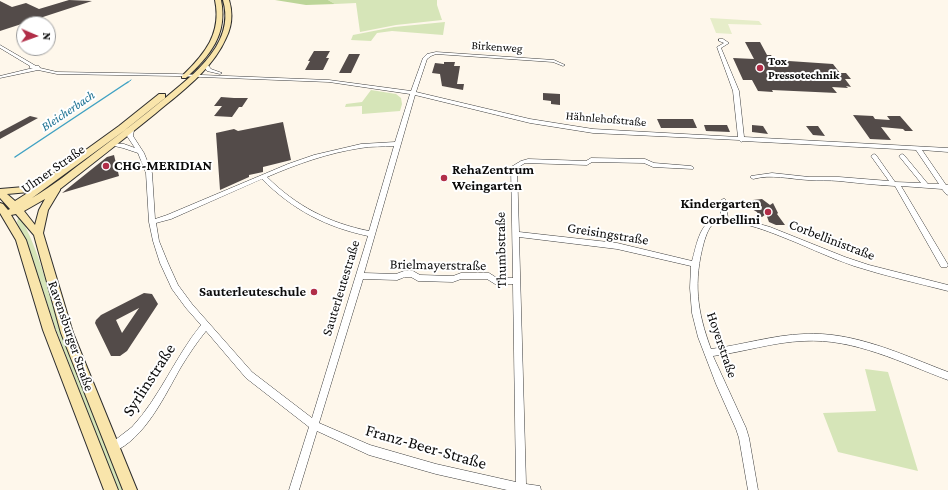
<!DOCTYPE html>
<html>
<head>
<meta charset="utf-8">
<style>
	body { margin:0 }
	#map { position:relative; width:948px; height:490px; overflow:hidden; background:#fef7eb; font-family:"Crimson Pro",serif }
	canvas { display:block }
	.north { position:absolute; left:16px; top:16px; width:40px; height:40px; box-sizing:border-box; background:#fff; border:1px solid #9d9d9d; border-radius:50%; rotate:92deg; font-size:11px; font-weight:700; line-height:16px; text-align:center; color:#0b0b0b }
	.north::after { content:''; display:block; margin:auto; width:14px; height:18px; background:#b12e48; clip-path:polygon(50% 0,100% 100%,50% 72%,0 100%) }
</style>
</head>
<body>
<div id="map">
<canvas width="948" height="490"></canvas>
<div class="north">N</div>
</div>
<script>
const ctx = document.querySelector('canvas').getContext('2d');
ctx.lineJoin = 'round';
function fillPath(path, color) { ctx.fillStyle = color; ctx.fill(path, 'evenodd'); }
function stroke(path, color, width, dash) { ctx.strokeStyle = color; ctx.lineWidth = width; ctx.lineCap = dash ? 'butt' : 'round'; ctx.setLineDash(dash || []); ctx.stroke(path); }
function label(font, color, halo, rows, align = 'center') {
  ctx.font = font + ' "Crimson Pro",serif'; ctx.lineWidth = 4; ctx.setLineDash([]); ctx.textBaseline = 'middle'; ctx.strokeStyle = halo; ctx.fillStyle = color; for (const [text, x, y, turn = 0] of rows) {
    ctx.save(); ctx.translate(x, y); ctx.rotate((+turn || 0) * Math.PI / 180); ctx.textAlign = isNaN(turn) ? turn : align; if (halo) ctx.strokeText(text, 0, 0); ctx.fillText(text, 0, 0); ctx.restore();
  }
}
const green = new Path2D(`
	M328 0H437V5L442 20 396 25 360 32 356 3 335 4Z
	M445 22 443 35 392 31 377 33 371 41 351 40 353 35 394 27Z
	M371 90 396 94 401 98 402 104 400 111 362 114V106L345 107 346 104 362 102Z
	M20 217C40 251 48 292 60 329 79 383 103 436 124 490H118L57 332 30 252 17 222 18 218Z
	M865 369 888 372 918 471 838 452 823 413 876 411Z`);
const forest = new Path2D(`
	M275 0H328L335 4 306 5Z`);
const pitch = new Path2D(`
	M710 18 759 21 762 25 728 24 732 34 716 33Z`);
const streamFar1 = new Path2D(`
	M127 83 131 80`);
const stream = new Path2D(`
	M15 157 128 82`);
const building = new Path2D(`
	M69 0 92 1 0 31V1L12 7 26 3 39 9Z
	M745 42H760L767 55H771L774 60 833 64 840 73H846L851 79H845L851 87 846 86 848 88 832 87 837 93 772 90 773 92 758 91 752 80H743L733 58 754 59Z
	M314 51H330L326 58H329L323 70H305L310 61H308Z
	M349 54H360L351 73H339Z
	M444 62H455L454 66H460L457 84H464L463 90 442 86 440 74 432 73 435 63 444 64Z
	M543 93 560 94V105L551 104V101L543 100Z
	M221 97 234 98H248L242 107H239L232 117 214 116 222 106H214Z
	M853 115 873 116 875 119 890 120 887 116H900L913 131H905L903 129 881 127 891 140 870 139Z
	M30 116 38 118 0 139V132Z
	M657 119H693L697 128H661Z
	M283 122 291 160 263 167V172L249 175V177L220 190 216 133 234 129 238 131Z
	M704 125H727L730 132 706 131Z
	M752 125 763 126 768 134 752 132Z
	M806 126H818L825 136 813 135Z
	M114 155 119 176 62 193 107 157Z
	M762 199 770 205 773 203 778 213 777 214 785 225H776L769 222 766 214 762 217 759 216 757 212 752 209 753 200Z
	M144 293 152 294 158 304 127 351 120 356H111L95 323 96 320 101 315ZM139 308 122 333 116 320Z`);
const minor = new Path2D(`
	M719 39H723L729 43 721 48 739 91 744 137 948 148V152L922 150 946 185H948V195L946 194 942 189 901 186 947 263 948 265 947 267H941L895 186C876 185 858 183 839 181 829 180 819 181 808 180 789 179 772 174 753 179L750 177 751 176 772 173 809 177H839L889 181 871 156 874 154 876 155 895 182 921 183 899 156 902 154 904 155 928 184H939L916 150 743 141 741 142 739 140 593 133 530 123 415 95 364 273 396 274 404 271H413L420 275 453 276 461 273H489L497 278H513L511 167 521 161 528 159 586 161 591 158 645 159 654 163 691 166 693 167 694 168 693 169 653 167 644 163 592 162 587 165 525 163 517 168 519 232 617 243 692 261C697 244 700 218 721 218L720 201 723 199H725L728 218 749 221 770 227 845 257 869 265 948 285V291C917 283 885 276 854 266 827 257 802 244 775 234 759 228 742 222 725 222 723 222 719 222 716 222 709 225 706 236 704 242 693 282 697 311 711 349 742 345 773 335 804 334 854 331 903 355 948 372V380C902 363 854 338 804 341 773 342 744 352 713 356L746 428 749 438 758 490H748L739 438 736 429 716 384 698 337 692 313 690 288 691 266 617 249 519 237 526 484 540 486 541 490H507L436 474 369 455 317 431 299 490H289L309 427 246 378 206 331C197 342 189 354 181 367 165 395 145 439 113 452L110 450 108 447 110 444C117 438 125 433 132 427 160 397 175 357 201 325L186 308 172 289 160 263 153 241 149 222 146 173 138 153 123 148 110 145V143L124 144 135 148 127 136 129 129H133L134 130 133 136 144 153 152 173 155 219 167 215 288 164 314 155 361 144 395 142 410 94 329 82 176 76 57 74 38 70 0 78V76L33 68H30V66L0 48V45L36 66H39L40 68 57 72 176 74 329 80 411 91 423 58 427 54 436 52 554 60 565 65 563 66 553 62 436 54 431 56 427 59 416 92 530 119 593 129 738 137 733 91 717 47 724 43 719 41ZM394 146 369 231C329 223 296 206 267 177 297 164 328 153 361 148 371 146 383 147 394 146ZM262 179C293 210 326 227 368 236L312 418 252 372 192 304 178 285 168 263 159 241 156 223 171 219ZM405 277H411L418 281 453 282 461 279H487L495 284H513L516 482 436 464 370 445 319 423 363 279 397 280Z
	M203 64H207L211 69 222 73 220 74 207 71 203 65Z`);
const secondary = new Path2D(`
	M215 0H221C228 34 210 56 186 78H182V76C205 54 222 33 215 0Z
	M223 0H229C233 13 232 26 226 38 212 70 181 92 156 113 124 139 92 164 60 189V190L48 210 43 233 73 333 137 490H123L61 333 34 235 16 214 11 215 26 240 55 330 118 490H104L43 330 16 240 0 213V203L3 204 8 210 10 209 0 198V189L24 187 37 182 40 183 119 126 159 94H165V98L125 130 32 198C53 186 72 170 92 155 116 137 141 118 164 99 183 83 203 68 216 47 225 32 228 17 223 0ZM29 192 15 201 7 194ZM45 199 39 210 35 225 24 211Z`);
const markers = [
	[760,68,4,"#b12e48"],
	[106,166,4,"#b12e48"],
	[444,178,4,"#b12e48"],
	[768,212,4,"#b12e48"],
	[314,292,4,"#b12e48"]
];
const farStreetnames = [
	["Birkenweg",497,47,4],
	["Hähnlehofstraße",606,119,5]
];
const farPoinames = [
	["Tox",768,61],
	["Pressotechnik",768,75]
];
const farWaternames = [
	["Bleicherbach",68,111,-34]
];
const poiNames = [
	["CHG-MERIDIAN",114,166],
	["RehaZentrum",452,170],
	["Weingarten",452,186],
	["Kindergarten",760,204,"right"],
	["Corbellini",760,220,"right"],
	["Sauterleuteschule",306,292,"right"]
];
const streetNames = [
	["Ulmer Straße",53,169,-35],
	["Greisingstraße",608,234,9],
	["Corbellinistraße",832,240,21],
	["Thumbstraße",501,250,-91],
	["Brielmayerstraße",438,265,1],
	["Sauterleutestraße",341,288,-73],
	["Ravensburger Straße",71,336,71],
	["Hoyerstraße",722,345,71]
];
const nearStreetnames = [
	["Syrlinstraße",149,380,-57],
	["Franz-Beer-Straße",426,447,16]
];
fillPath(green, '#d6e5b8');
fillPath(forest, '#bcd598');
fillPath(pitch, '#e6edc9');
stroke(streamFar1, '#40a2c3', 1);
stroke(stream, '#40a2c3', 1.5);
fillPath(building, '#534b49');
stroke(minor, '#3e3e3e', 1);
stroke(secondary, '#2d2d2d', 2);
fillPath(minor, '#fff');
fillPath(secondary, '#f9e5ab');
for (const [x, y, r, color] of markers) { const dot = new Path2D(); dot.arc(x, y, r, 0, 2 * Math.PI); ctx.fillStyle = color; ctx.fill(dot); stroke(dot, '#fff', 1.5); }
label('12px', '#0b0b0b', '#fff', farStreetnames);
label('bold 12px', '#0b0b0b', '#fff', farPoinames, 'left');
label('italic 13px', '#1e7293', '#fff', farWaternames);
label('bold 14px', '#0b0b0b', '#fff', poiNames, 'left');
label('14px', '#0b0b0b', '#fff', streetNames);
label('17px', '#0b0b0b', '#fff', nearStreetnames);
</script>
</body>
</html>
